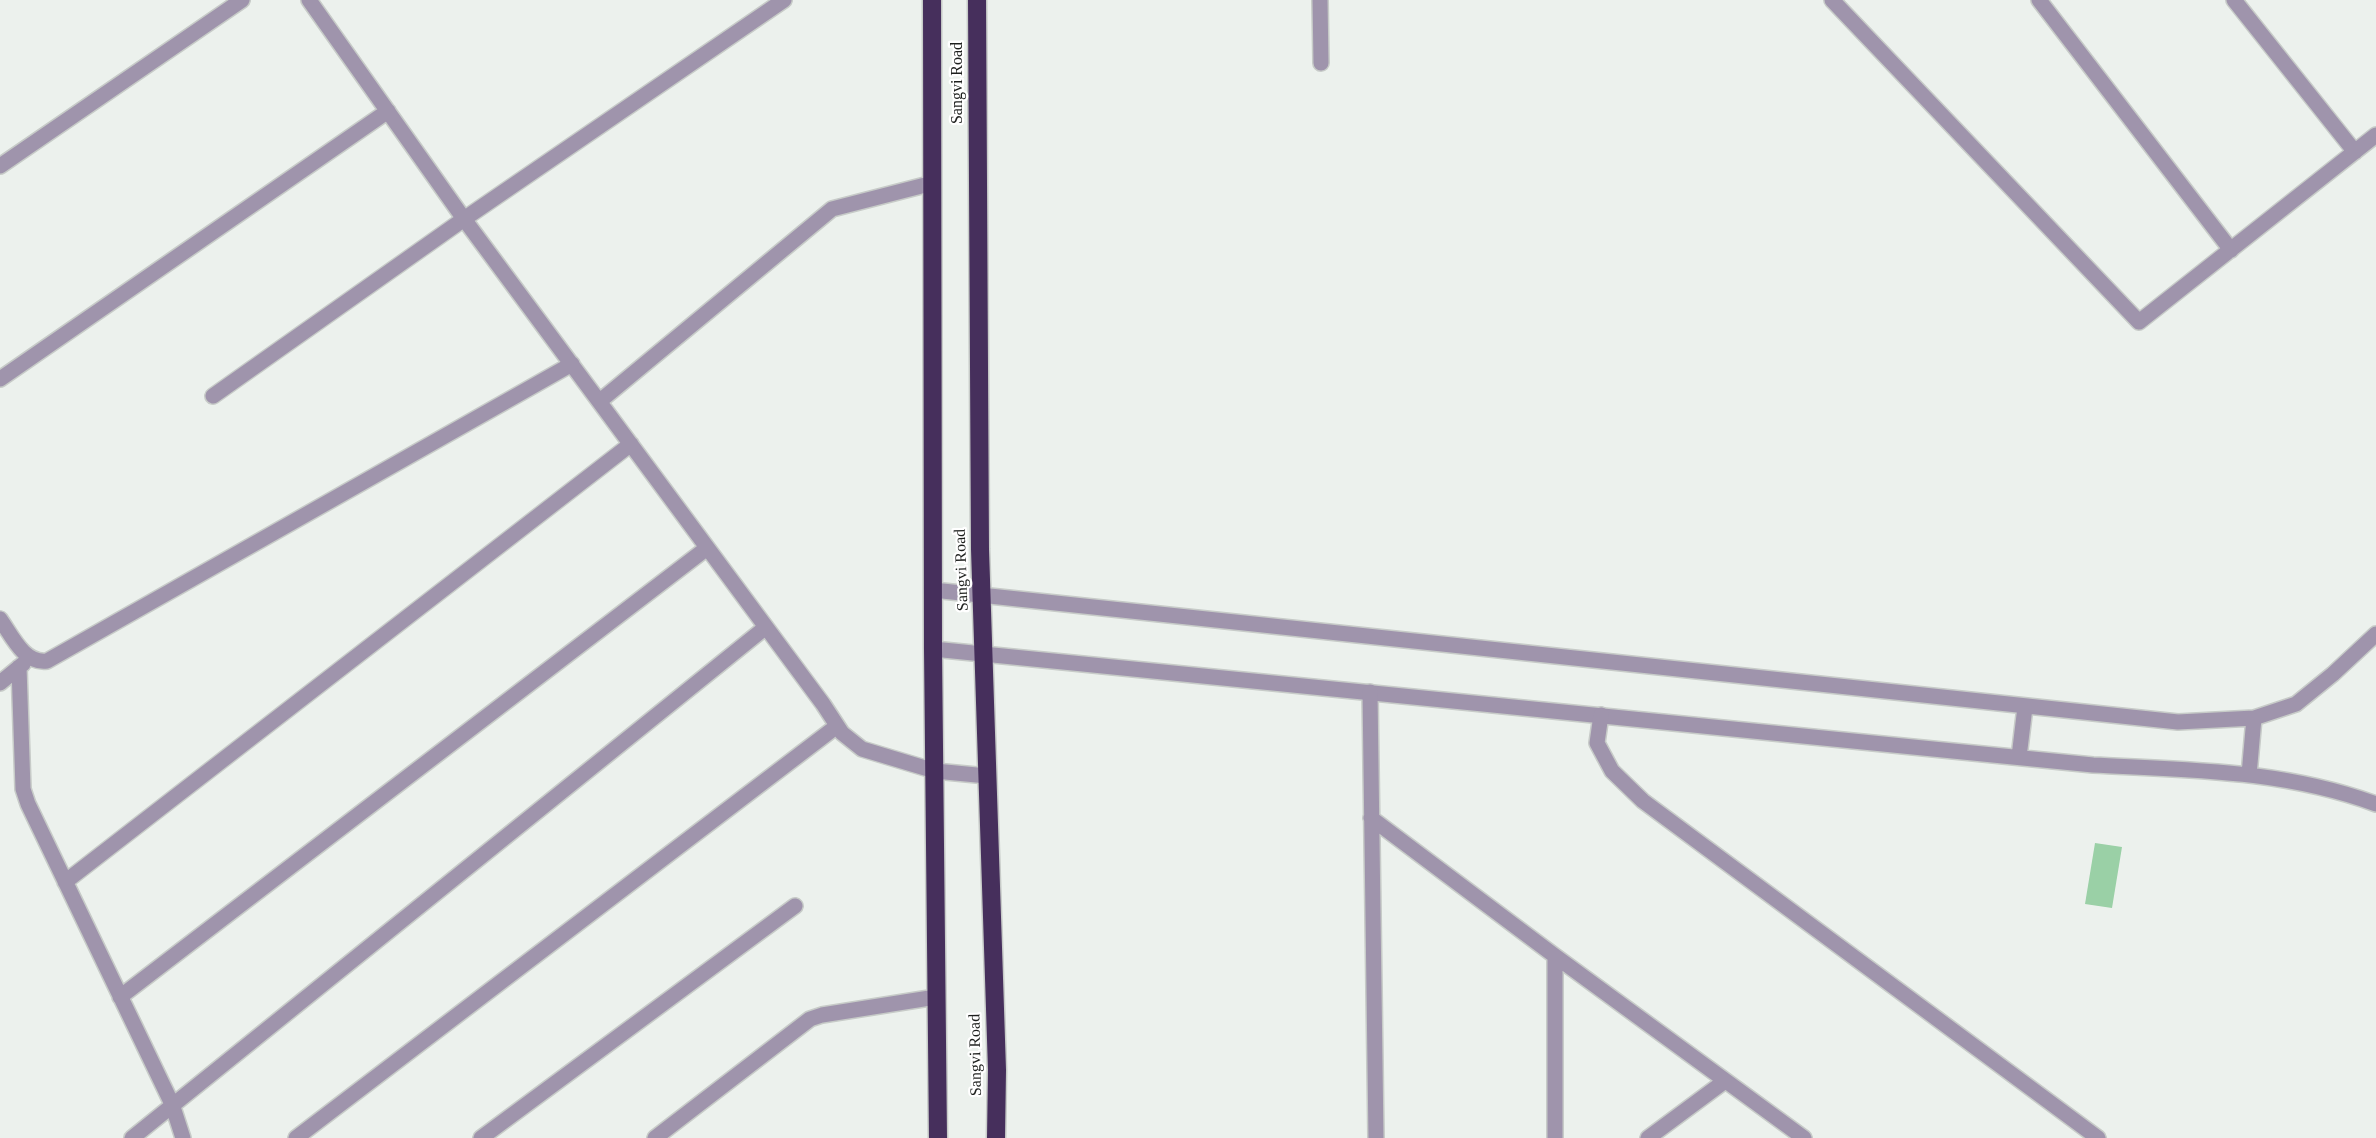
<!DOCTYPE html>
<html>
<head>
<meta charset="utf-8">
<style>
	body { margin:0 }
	canvas { display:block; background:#ecf1ed }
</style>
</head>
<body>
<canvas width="2376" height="1138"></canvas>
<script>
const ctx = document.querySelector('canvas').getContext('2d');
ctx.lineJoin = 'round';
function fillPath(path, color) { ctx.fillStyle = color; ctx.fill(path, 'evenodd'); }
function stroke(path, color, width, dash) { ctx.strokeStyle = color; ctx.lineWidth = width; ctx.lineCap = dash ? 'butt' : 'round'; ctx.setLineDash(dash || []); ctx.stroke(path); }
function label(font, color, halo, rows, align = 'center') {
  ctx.font = font + ' "Times New Roman",serif'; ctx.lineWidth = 4.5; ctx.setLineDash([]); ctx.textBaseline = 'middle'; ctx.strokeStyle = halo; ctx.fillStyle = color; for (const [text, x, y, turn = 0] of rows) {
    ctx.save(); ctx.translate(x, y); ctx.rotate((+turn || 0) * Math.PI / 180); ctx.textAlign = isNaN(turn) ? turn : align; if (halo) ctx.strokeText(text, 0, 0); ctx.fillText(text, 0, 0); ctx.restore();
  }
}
const building = new Path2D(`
	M2095 843 2122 847 2112 908 2085 904Z`);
const lane = new Path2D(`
	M933 590 2178 722 2254 718 2296 704 2333 674 2376 634
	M933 649 2093 765C2190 770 2284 770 2376 804
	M2019 757 2025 707
	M2249 775 2254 718`);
const street = new Path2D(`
	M309 0 464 219 823 704 842 733 862 749 935 771 987 776
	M1320 0 1321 63
	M1832 0 2139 322 2376 135
	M2039 0 2231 250
	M2234 0 2355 152
	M0 166 242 0
	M0 379 388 111
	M213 396 464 219 784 0
	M600 401 832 209 933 183
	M0 619C12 636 24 664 47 661L572 364
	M19 667 23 789 28 804 172 1104 183 1138
	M0 683 23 664
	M1370 692 1376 1138
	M1601 715 1597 743 1612 771 1643 801 2098 1138
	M1371 818 1555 956 1804 1138
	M65 882 631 444
	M1555 956V1138
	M120 997 707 548
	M132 1138 766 627
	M296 1138 837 726
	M481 1138 795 906
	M655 1138 810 1019 822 1015 936 997
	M1648 1138 1725 1081`);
const highway = new Path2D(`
	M932 0 933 649 938 1138
	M977 0 980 549 997 1070 996 1138`);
const streetNames = [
	["Sangvi Road",958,83,-90],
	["Sangvi Road",962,570,-92],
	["Sangvi Road",976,1055,-91]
];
fillPath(building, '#9ad0a6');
stroke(lane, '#c7cbc8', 18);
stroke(street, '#c7cbc8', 18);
stroke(highway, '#c7cbc8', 21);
stroke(lane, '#9f94ac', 15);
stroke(street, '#9f94ac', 15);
stroke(highway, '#462f5c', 18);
label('16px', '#1d1f1d', '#fff', streetNames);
</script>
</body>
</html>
